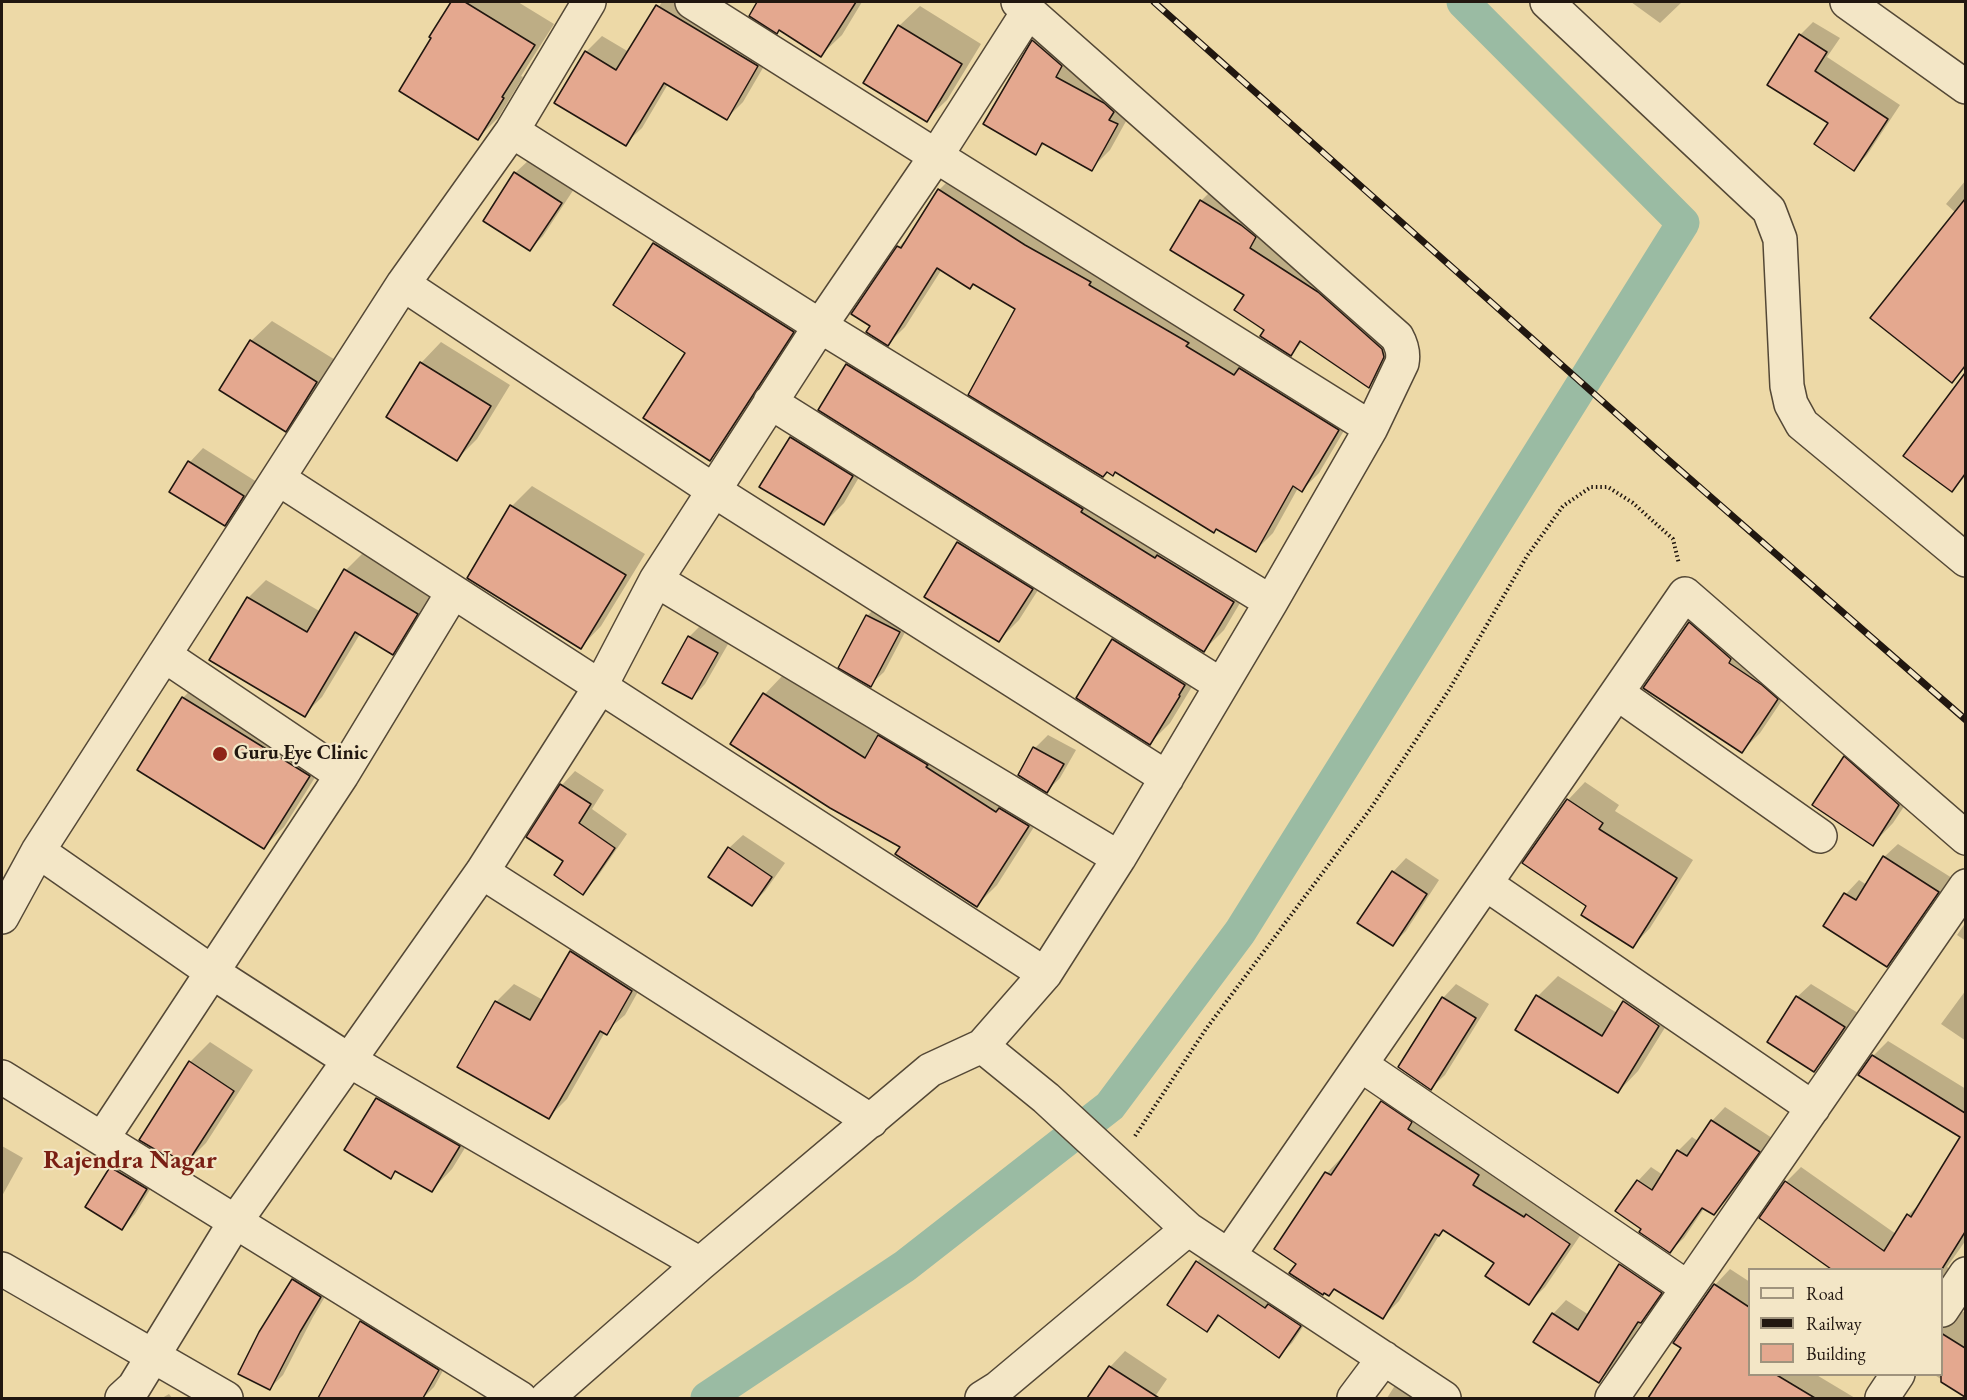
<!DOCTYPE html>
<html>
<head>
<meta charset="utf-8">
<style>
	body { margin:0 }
	#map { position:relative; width:1967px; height:1400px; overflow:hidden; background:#edd9a7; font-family:"EB Garamond",serif }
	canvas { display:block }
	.frame { position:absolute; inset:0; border:3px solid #211710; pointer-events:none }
	.legend { position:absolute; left:1748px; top:1268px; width:195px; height:108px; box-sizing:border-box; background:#f3e6c6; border:2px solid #9f937d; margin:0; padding:8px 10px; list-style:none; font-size:18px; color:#211710 }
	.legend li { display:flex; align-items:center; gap:12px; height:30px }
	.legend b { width:30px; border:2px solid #9f937d }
</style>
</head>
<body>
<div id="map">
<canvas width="1967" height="1400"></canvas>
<div class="frame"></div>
<ul class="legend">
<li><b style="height:8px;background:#f3e6c6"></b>Road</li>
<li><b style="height:8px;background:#211710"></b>Railway</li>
<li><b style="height:16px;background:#e4a88f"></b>Building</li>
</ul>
</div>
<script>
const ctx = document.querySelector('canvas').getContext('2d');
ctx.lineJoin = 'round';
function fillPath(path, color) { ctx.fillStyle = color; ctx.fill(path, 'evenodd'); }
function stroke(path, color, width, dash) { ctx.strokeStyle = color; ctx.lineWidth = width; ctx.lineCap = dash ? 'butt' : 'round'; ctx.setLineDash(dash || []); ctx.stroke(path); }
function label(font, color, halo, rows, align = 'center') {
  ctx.font = font + ' "EB Garamond",serif'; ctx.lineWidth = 4.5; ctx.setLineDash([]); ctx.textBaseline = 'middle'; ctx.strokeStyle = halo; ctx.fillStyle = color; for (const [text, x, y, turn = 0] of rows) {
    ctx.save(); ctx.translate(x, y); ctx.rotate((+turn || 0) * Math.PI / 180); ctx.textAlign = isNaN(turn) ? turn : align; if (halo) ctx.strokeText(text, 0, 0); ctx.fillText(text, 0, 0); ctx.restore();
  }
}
const shadow = new Path2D(`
	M453 2H518L554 24 521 76 523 77 498 118 478 138 434 38 431 36Z
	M662 2H694L774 49 743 102 727 118 668 84 642 128 625 144 586 52 602 36 629 52Z
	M759 2H862L842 35 821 55 780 29 751 15Z
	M1631 2H1682L1660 23Z
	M920 6 981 44 947 100 926 120 899 26Z
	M1813 22 1840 38 1827 57 1900 105 1867 155 1854 169 1830 122 1800 35Z
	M1052 23 1135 105 1110 150 1091 169 1045 143 1035 153 985 123 1034 41Z
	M529 160 574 189 543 236 530 249 515 173Z
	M956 173 1355 412 1319 473 1302 490 1298 488 1273 533 1256 550 1217 528 1214 531 1017 309 974 283 942 269 905 327 888 344 899 247 912 233 939 190Z
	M1966 180V367L1951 381 1956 213 1946 204Z
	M1217 185 1398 332 1385 370 1369 386 1303 341 1291 354 1266 330 1246 294 1201 201Z
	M680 219 818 306 735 434 710 459 687 352 615 305 655 244Z
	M272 321 337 361 306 409 286 430 251 341Z
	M441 342 510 385 477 439 457 459 388 416 421 363Z
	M868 345 1253 581 1224 630 1204 650 848 365Z
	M1966 379V476L1951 490 1953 392Z
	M812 417 872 455 844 503 824 523 762 487 791 438Z
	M203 448 257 482 238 511 224 525 171 491 190 462Z
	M532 486 645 554 601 626 581 647 512 506Z
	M979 522 1052 568 1019 620 999 640 926 596 958 543Z
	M364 552 435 595 411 635 393 653 360 634 322 697 304 715 248 598 266 580 321 612 346 570Z
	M881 602 912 619 884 672 870 685 867 616Z
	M1707 605 1795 681 1760 733 1742 751 1690 623Z
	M1134 619 1199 675 1170 723 1150 743 1078 697 1113 640Z
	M703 623 731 639 705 684 692 698 664 682 689 637Z
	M785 673 880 735 899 716 1048 805 997 885 977 905 902 847 733 743 765 694Z
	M203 677 329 755 284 827 264 847 183 698Z
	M1048 735 1076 750 1060 778 1047 791 1035 748Z
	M1865 737 1919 784 1893 823 1873 844 1845 757Z
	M575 771 604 790 592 809 627 834 596 879 582 893 565 860 528 837 562 785Z
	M1585 782 1619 805 1615 811 1693 860 1650 928 1633 946 1588 906 1568 800Z
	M743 835 785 863 765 891 752 904 729 848Z
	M1898 844 1952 878 1900 952 1887 965 1825 925 1846 894 1859 880 1867 885 1884 857Z
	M1406 858 1439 880 1406 931 1393 944V872Z
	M1966 922V941L1957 935Z
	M589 934 649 972 625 1015 605 1032 567 1099 549 1117 459 1066 496 1002 514 984 543 1000 571 952Z
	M1558 976 1617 1013 1624 1002 1644 982 1679 1005 1638 1071 1618 1092 1538 996Z
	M1456 984 1489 1004 1445 1075 1431 1088 1443 998Z
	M1811 984 1858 1013 1828 1057 1814 1070 1797 997Z
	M1966 990V1041L1941 1024Z
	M1888 1041 1966 1089V1240L1947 1267 1950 1269 1942 1282V1270H1834L1761 1218 1786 1182 1801 1167 1896 1234 1908 1215 1924 1200 1961 1139 1947 1130 1948 1128 1873 1056Z
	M210 1042 253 1070 206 1143 186 1163 168 1152 190 1062Z
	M397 1078 479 1125 452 1169 432 1190 397 1171 391 1177 377 1099Z
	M1399 1086 1586 1227 1545 1287 1529 1303 1496 1262 1443 1229 1399 1301 1383 1317 1336 1288 1329 1294 1298 1264 1276 1249 1327 1173 1343 1156 1345 1157 1382 1102Z
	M1725 1107 1772 1138 1727 1200 1714 1213 1705 1207 1684 1238 1670 1251 1643 1228 1638 1181 1651 1167 1663 1175 1678 1151 1692 1137 1698 1141 1712 1121Z
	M2 1146 23 1158 2 1196Z
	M124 1154 159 1175 135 1214 122 1228 87 1207 111 1168Z
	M1210 1249 1313 1312 1292 1343 1279 1356 1220 1316 1207 1330 1197 1262Z
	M1634 1251 1674 1279 1654 1308 1645 1317 1613 1368 1599 1381 1553 1314 1566 1300 1589 1315 1620 1265Z
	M307 1266 333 1283 313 1317 283 1375 270 1388 261 1332 293 1280Z
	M1730 1269 1750 1282V1374H1815L1855 1398H1650L1683 1347 1675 1342 1715 1285Z
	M1942 1305 1957 1314 1966 1311V1395L1933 1374H1942Z
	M374 1308 451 1356 434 1387 423 1398H320L361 1322Z
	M1125 1351 1167 1379 1154 1398H1089L1110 1367Z
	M1409 1372 1449 1398H1387L1394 1387Z
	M169 1394 172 1398H162Z`);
const canal = new Path2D(`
	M707 1398 905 1266 1110 1106 1240 932 1683 223 1463 2`);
const building = new Path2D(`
	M451 2H465L535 45 502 97 504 98 478 140 399 91 431 38 429 37Z
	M757 2H856L821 57 779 30 777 34 749 16Z
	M656 5 758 66 727 120 664 83 626 146 554 103 585 51 616 70Z
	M898 25 962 64 927 122 863 83Z
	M1799 34 1827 52 1815 71 1888 119 1854 171 1814 144 1828 123 1767 85Z
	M1032 40 1062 66 1056 77 1104 103 1114 112 1109 120 1118 124 1092 171 1042 143 1036 155 983 124Z
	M514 172 562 203 530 251 483 221Z
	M938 189 1025 245 1091 282 1089 285 1189 343 1186 346 1234 375 1239 368 1339 430 1302 492 1293 486 1256 552 1216 529 1214 533 1115 472 1113 476 1107 472 1103 477 968 395 1015 309 973 284 970 289 937 268 888 346 866 332 870 326 851 314 897 246 901 248Z
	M1965 199V366L1952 383 1870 318Z
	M1200 200 1241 225 1256 237 1250 248 1318 292 1382 349 1384 357 1369 388 1300 341 1291 356 1260 336 1264 330 1234 310 1244 295 1170 250Z
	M653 243 794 332 710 461 643 418 685 353 613 305Z
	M250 340 317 382 286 432 219 390Z
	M420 362 491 406 457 461 386 417Z
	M846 364 1083 509 1081 512 1155 558 1157 555 1234 602 1204 652 818 410Z
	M1965 373V474L1952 492 1903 456Z
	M790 437 853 476 824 525 759 487Z
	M188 461 244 496 225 526 169 492Z
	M510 505 626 575 581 649 467 578Z
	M957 542 1033 589 999 642 924 597Z
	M344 569 418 614 393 655 355 632 305 717 209 660 247 597 307 632Z
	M866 615 900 632 871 687 838 668Z
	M1689 622 1731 659 1729 663 1762 685 1778 699 1742 753 1643 688Z
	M688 636 718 653 692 699 662 683Z
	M1112 639 1185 685 1179 695 1180 696 1150 745 1076 698Z
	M763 693 865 758 878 735 928 765 926 767 996 812 999 808 1029 826 977 907 895 854 900 847 830 808 730 744Z
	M182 697 310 776 264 849 137 770Z
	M1033 747 1064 764 1047 793 1018 775Z
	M1844 756 1899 805 1873 846 1812 805Z
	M560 784 591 804 579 823 615 848 583 895 554 875 563 861 526 837Z
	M1567 799 1603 823 1599 829 1677 878 1633 948 1581 915 1586 906 1522 863Z
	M728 847 772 877 752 906 708 877Z
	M1883 856 1939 892 1887 967 1823 926 1844 893 1856 900Z
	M1392 871 1427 894 1393 946 1357 923Z
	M570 951 632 991 607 1035 600 1031 549 1119 457 1067 495 1001 530 1020Z
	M1536 995 1602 1036 1623 1001 1659 1026 1618 1093 1515 1030Z
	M1796 996 1845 1027 1814 1072 1767 1042Z
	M1442 997 1476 1018 1431 1090 1398 1067Z
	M1872 1055 1965 1113V1232L1942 1269H1831L1759 1218 1785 1181 1884 1251 1907 1214 1911 1217 1960 1137 1858 1075Z
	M189 1061 234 1091 186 1165 168 1153 166 1156 139 1140Z
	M376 1098 460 1146 432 1192 395 1171 391 1179 344 1150Z
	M1381 1101 1412 1122 1408 1129 1479 1175 1473 1185 1524 1217 1526 1214 1570 1244 1529 1305 1485 1276 1494 1263 1443 1230 1439 1236 1435 1234 1383 1319 1334 1289 1329 1296 1324 1293 1323 1295 1289 1273 1296 1264 1274 1249 1325 1172 1331 1175Z
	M1711 1120 1760 1152 1714 1215 1702 1208 1670 1253 1639 1232 1641 1229 1615 1211 1637 1180 1652 1190 1677 1150 1687 1156Z
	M110 1167 147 1189 122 1230 85 1207Z
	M1196 1261 1265 1308 1268 1304 1301 1326 1279 1358 1218 1315 1207 1332 1167 1305Z
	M1619 1264 1662 1293 1641 1323 1638 1322 1599 1383 1533 1342 1552 1313 1578 1330Z
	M292 1279 321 1297 300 1332 270 1390 238 1374 259 1332Z
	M1714 1284 1749 1307V1374H1775L1815 1398H1648L1681 1348 1673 1343Z
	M360 1321 439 1370 423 1398H318Z
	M1941 1333 1965 1348V1397L1941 1382Z
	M1109 1366 1159 1398H1087Z`);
const path = new Path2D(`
	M1135 1136 1206 1029 1371 808 1449 690 1527 556 1563 506 1591 487H1608L1633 503 1673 539 1679 564`);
const street = new Path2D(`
	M692 2 936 156 1371 428
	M1547 2 1769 210 1780 239 1787 386 1791 404 1802 424 1966 560
	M1847 2 1966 87
	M512 131 820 326 1271 602
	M403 284 713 490 1167 778
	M770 402 1221 685
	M279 479 1045 974
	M656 580 1119 858
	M164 655 342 775
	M1617 693 1820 836
	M38 851 212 972 350 1061 700 1264
	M482 872 871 1121
	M1486 884 1813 1108
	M2 917 38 851 403 284 512 131 589 2
	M982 1046 1046 1098 1188 1229 1444 1398
	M1361 1065 1688 1288
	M2 1077 520 1398
	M102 1139 342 775 453 592
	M1229 1255 1685 594 1966 838
	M2 1269 226 1398
	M1942 1310 1966 1274
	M122 1398 134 1387 235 1222 482 872 600 687 656 580 820 326 936 156 1028 12
	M547 1398 700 1264 930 1070 982 1046 1045 974 1119 858 1271 602 1371 428 1402 363C1404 353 1402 346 1397 337L1018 2
	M982 1398 998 1388 1188 1229
	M1354 1398 1384 1358
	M1612 1398 1966 886
	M1882 1398 1898 1374`);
const rail = new Path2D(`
	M1154 2 1665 457 1966 720`);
const markers = [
	[220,754,8,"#8f2418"]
];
const poiNames = [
	["Guru Eye Clinic",234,754]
];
const districtNames = [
	["Rajendra Nagar",130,1161]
];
fillPath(shadow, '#0003');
stroke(canal, '#9abba3', 33);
fillPath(building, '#e4a88f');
stroke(building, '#211710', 1.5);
stroke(street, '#544836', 36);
stroke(path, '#211710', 4, [1.5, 3]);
stroke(street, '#f3e6c6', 33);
stroke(rail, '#211710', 7);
stroke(rail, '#f3e6c6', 4.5, [14]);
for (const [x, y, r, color] of markers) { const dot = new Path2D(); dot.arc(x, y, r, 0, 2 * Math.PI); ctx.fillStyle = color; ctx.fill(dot); stroke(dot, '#f3e6c6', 2); }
label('bold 20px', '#211710', '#f3e6c6', poiNames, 'left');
label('bold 26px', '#7a1f14', '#f3e6c6', districtNames);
</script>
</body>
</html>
